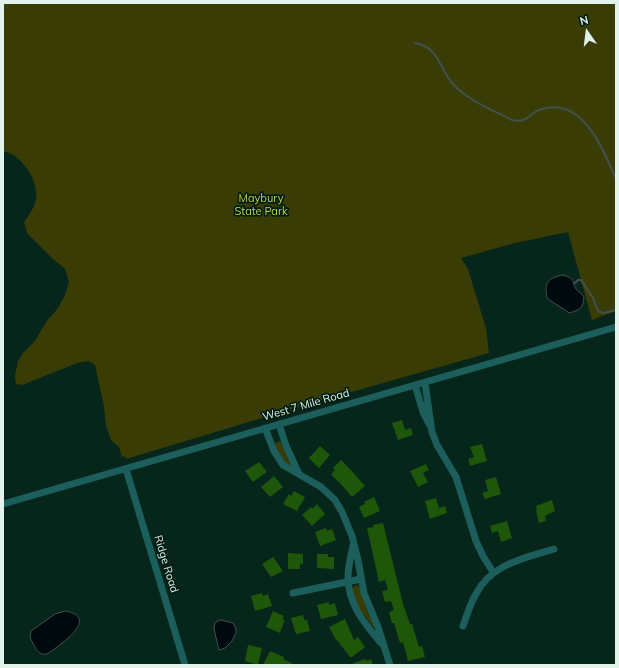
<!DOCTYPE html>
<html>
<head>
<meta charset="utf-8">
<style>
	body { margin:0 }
	#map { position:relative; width:619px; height:668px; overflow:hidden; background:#06261b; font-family:Mulish,sans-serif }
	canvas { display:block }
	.frame { position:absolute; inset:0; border:4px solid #e2f3eb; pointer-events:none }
	.north { position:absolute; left:567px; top:12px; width:40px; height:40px; -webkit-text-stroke:3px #001d12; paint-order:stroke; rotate:346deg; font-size:11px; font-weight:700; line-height:16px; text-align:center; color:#e2f3eb }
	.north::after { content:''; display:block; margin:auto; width:14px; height:18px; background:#e2f3eb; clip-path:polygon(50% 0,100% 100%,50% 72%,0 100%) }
</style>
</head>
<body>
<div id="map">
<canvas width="619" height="668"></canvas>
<div class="frame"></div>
<div class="north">N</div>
</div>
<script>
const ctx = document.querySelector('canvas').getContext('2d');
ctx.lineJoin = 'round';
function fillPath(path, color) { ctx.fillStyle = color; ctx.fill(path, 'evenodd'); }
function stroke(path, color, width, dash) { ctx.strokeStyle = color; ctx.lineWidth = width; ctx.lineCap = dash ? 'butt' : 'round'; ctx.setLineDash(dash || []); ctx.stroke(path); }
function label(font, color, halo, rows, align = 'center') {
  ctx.font = font + ' Mulish,sans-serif'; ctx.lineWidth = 3.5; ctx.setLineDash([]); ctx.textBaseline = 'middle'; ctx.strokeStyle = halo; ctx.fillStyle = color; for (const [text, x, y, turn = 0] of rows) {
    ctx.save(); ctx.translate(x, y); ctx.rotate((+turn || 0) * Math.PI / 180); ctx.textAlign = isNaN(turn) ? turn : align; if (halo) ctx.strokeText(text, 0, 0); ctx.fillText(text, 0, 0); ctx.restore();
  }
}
const green = new Path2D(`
	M3 3H616V311L592 320 568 232 515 243 461 258 468 269 486 328 489 353 302 406 126 459 125 456 122 457 119 447 111 440 106 426 104 406 95 365 89 361 77 363 22 385 16 384 15 376 18 361 23 353 35 341 46 322 58 308 65 295 69 282 65 269 53 259 27 233 24 222C28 216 33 210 35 203 42 185 22 154 3 151Z
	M280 441 292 466 291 467C282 462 278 452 274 444Z
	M356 585 360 588 366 608 375 627 374 628 357 606 352 588Z`);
const water = new Path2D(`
	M563 275C577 279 571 281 576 289 578 291 582 294 584 297 583 308 580 310 569 313 562 307 554 304 547 298 544 282 548 278 563 275Z
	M66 611C101 618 59 646 47 654 37 656 35 646 30 638L31 631 55 614Z
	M221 620 233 623 236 629V633L232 641 225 648 219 650 214 629 215 623Z`);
const stream = new Path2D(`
	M415 43C440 47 439 70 454 85 469 101 493 110 512 120 529 124 529 112 542 109 584 97 603 150 616 179
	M575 283 578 280H581L593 298 597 309 600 312 604 313 616 310`);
const building = new Path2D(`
	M402 420 405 430 411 428 413 435 398 440 392 423Z
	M482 444 487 461 470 466 468 459 474 457 470 447Z
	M320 446 330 455 319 468 309 458Z
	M341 460 350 469 365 486 352 497 341 484 331 475 335 470 333 468Z
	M259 462 267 472 253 482 245 471Z
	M426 464 429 470 423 473 428 482 418 487 410 471Z
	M274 476 283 487 270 497 261 487Z
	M496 477 501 494 485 499 482 493 488 491 485 480Z
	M294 491 305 497 297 511 283 504 289 494 291 496Z
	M374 497 380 511 364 518 359 507 365 504 364 502Z
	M436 498 439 508 445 506 447 513 430 519 425 501Z
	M552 500 555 511 545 516 546 521 539 523 536 511 537 510 536 506Z
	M317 504 325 514 312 526 302 515 311 507 312 509Z
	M507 521 512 538 501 542 498 531 492 533 490 526Z
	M383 523 403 604 410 624H412L419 647 422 646 425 657 408 661 403 642 400 643 394 623H392L389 612 394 610 391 601 385 602 382 591 388 590 385 580 379 582 367 528 374 527 373 525Z
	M326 528 327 531 332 529 336 540 320 546 315 532Z
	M288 553 303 554V564H300V569H288Z
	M317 554H328V557H334V569L317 568Z
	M273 557 283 571 271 577 262 564Z
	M262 593 263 596 268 594 272 606 255 611 251 596Z
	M329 602V605L335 603 338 615 321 619 317 605Z
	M273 611 284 616 282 620 285 619 280 633 266 627Z
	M303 615 304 620H307L310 631 296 634 291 618Z
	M345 619 354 640 358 637 365 647 352 657H350L337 640H336L329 627Z
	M248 645 262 648 258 665 245 661Z
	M270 651 284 657 283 659 295 665H263Z
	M365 659 366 661 371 659 373 665H349Z`);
const minor = new Path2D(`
	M425 383 432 432 437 445 456 477 476 541 483 556 493 572
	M415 385 423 412 429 424
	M279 424 286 446 299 474
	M265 428 274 451 283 465 321 487 335 500 342 512 352 536 358 560 364 593 378 627 390 665
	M126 469 185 665
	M3 504 616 327
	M353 546C351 556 348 566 348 577 348 604 364 623 381 643
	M293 593 361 579
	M463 626C467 615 470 604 476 594 491 564 525 558 554 549`);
const parkNames = [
	["Maybury",261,199],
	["State Park",261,212]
];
const streetNames = [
	["West 7 Mile Road",306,405,-16],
	["Ridge Road",166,564,73]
];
fillPath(green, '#393c04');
fillPath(water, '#000a0e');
stroke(water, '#445050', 1);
stroke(stream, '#445050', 2);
fillPath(building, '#1e5709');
stroke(minor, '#1c5e5b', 7);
label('11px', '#c4ce4e', '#001d12', parkNames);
label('11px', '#e2f3eb', '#001d12', streetNames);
</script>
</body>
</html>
